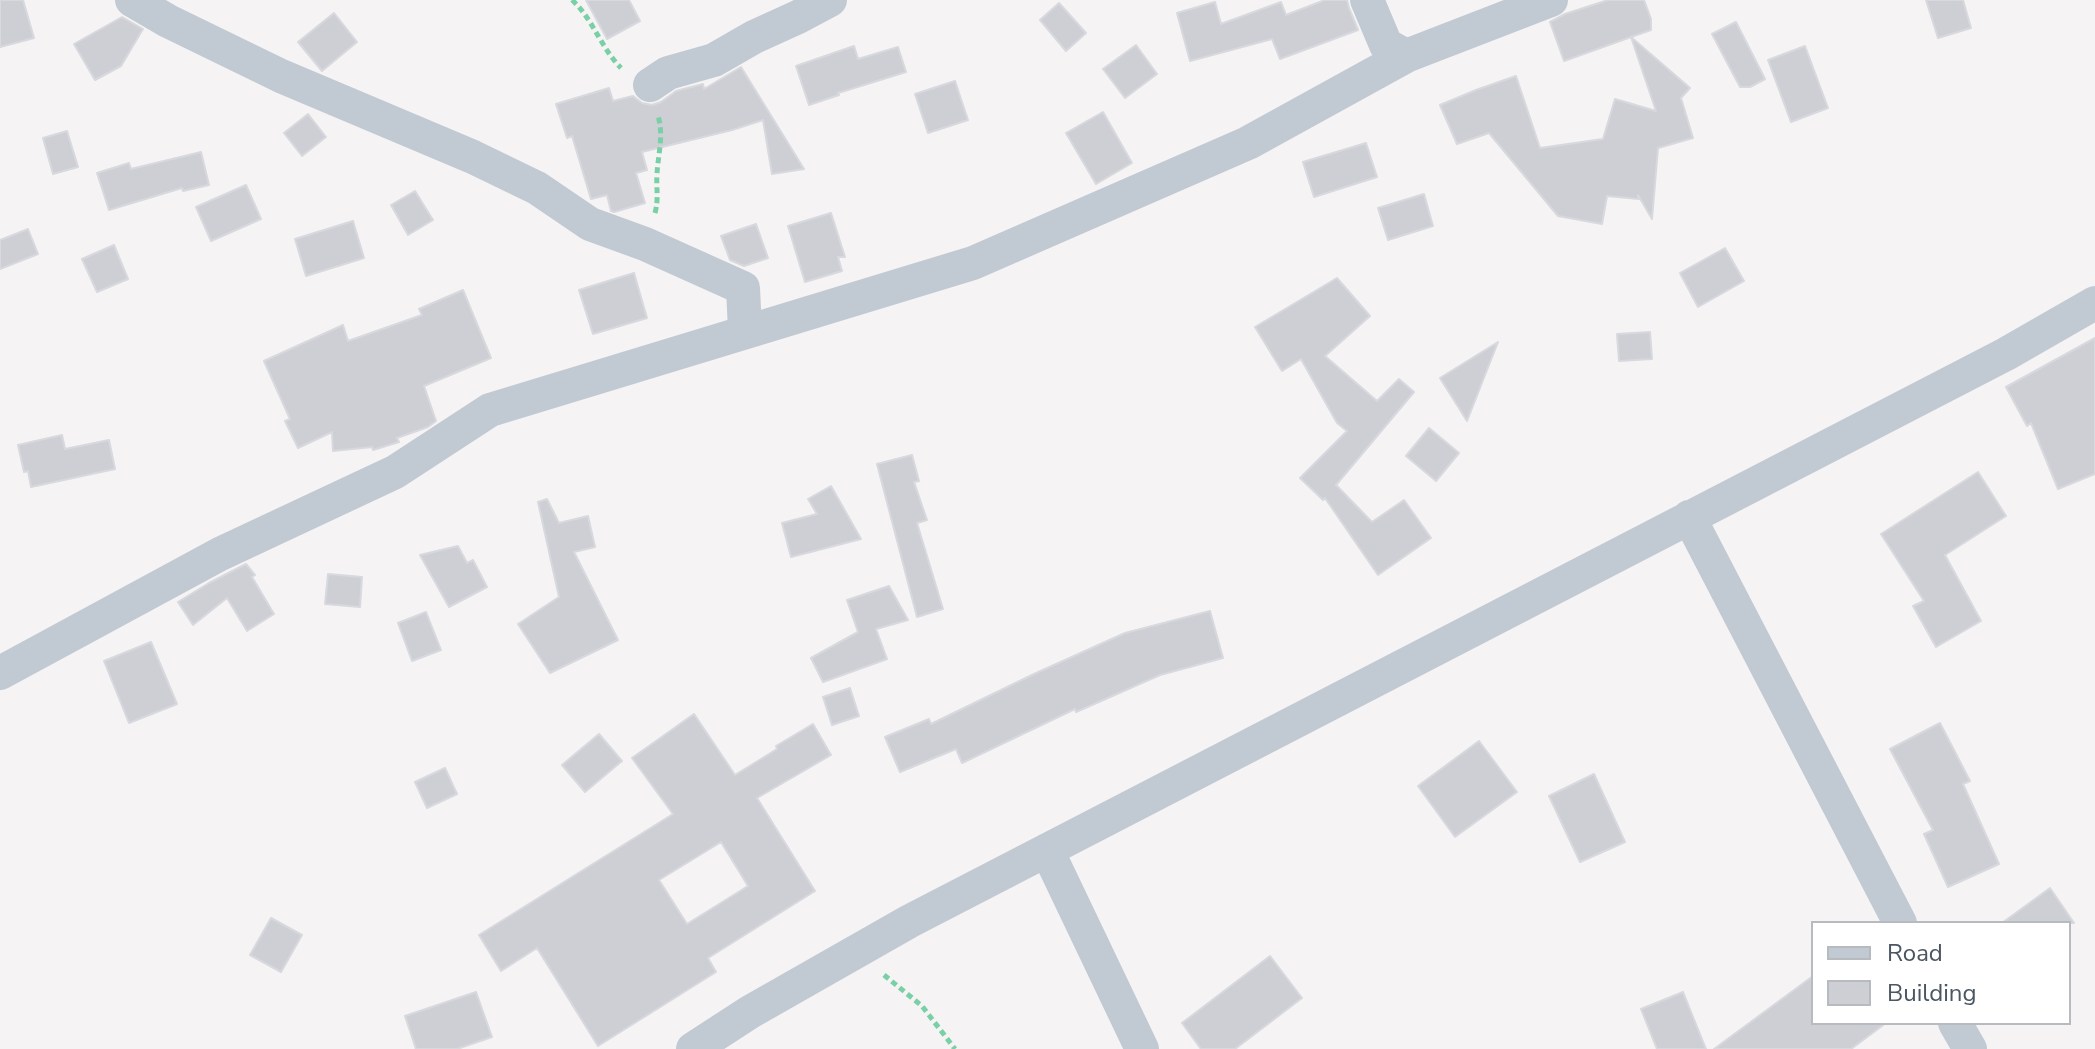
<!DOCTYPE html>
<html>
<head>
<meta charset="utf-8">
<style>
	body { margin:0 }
	#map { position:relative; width:2095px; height:1049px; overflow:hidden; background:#f5f3f3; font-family:"Nunito Sans",sans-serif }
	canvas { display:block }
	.legend { position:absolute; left:1811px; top:921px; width:260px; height:104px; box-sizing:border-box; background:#fff; border:2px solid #b7bbc0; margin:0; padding:10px 14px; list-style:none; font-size:24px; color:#4a5661 }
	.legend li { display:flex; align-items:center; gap:16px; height:40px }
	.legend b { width:40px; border:2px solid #b7bbc0 }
</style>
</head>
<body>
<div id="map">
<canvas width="2095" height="1049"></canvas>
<ul class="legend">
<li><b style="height:10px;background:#c1cad2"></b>Road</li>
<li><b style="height:22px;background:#cdcfd5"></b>Building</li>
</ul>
</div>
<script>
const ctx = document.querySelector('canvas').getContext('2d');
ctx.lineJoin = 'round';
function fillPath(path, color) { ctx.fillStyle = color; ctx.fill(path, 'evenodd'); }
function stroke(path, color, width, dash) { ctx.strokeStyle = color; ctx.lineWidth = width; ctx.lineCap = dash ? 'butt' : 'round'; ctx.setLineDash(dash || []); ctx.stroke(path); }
const building = new Path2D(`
	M0 0H23L34 38 0 47Z
	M586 0H629L640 21 607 39Z
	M1325 0H1347L1349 8 1358 30 1280 59 1272 39 1190 61 1177 13 1215 2 1221 24 1281 2 1286 15Z
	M1608 0H1644L1651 19V30L1631 37 1690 88 1681 98 1693 138 1658 148 1652 219 1638 195 1639 199 1607 196 1602 224 1558 216 1489 133 1457 144 1440 105 1476 90 1516 76 1540 148 1603 139 1615 99 1656 111 1631 37 1564 61 1550 22 1565 14Z
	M1926 0H1963L1971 28 1938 38Z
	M1059 3 1086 33 1066 51 1040 20Z
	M334 13 357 42 322 71 298 42Z
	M122 17 143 29 121 66 95 80 74 44Z
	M1736 22 1765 79 1750 87H1740L1712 34Z
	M1136 45 1157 74 1125 98 1103 69Z
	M854 46 858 59 898 47 906 72 838 93 839 95 809 105 796 66Z
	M1805 46 1828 108 1791 122 1768 60Z
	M741 67 804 169 772 174 763 120 732 130 642 152 647 170 636 173 645 203 614 212 611 211 607 195 591 199 572 136 567 138 556 104 609 88 613 101 633 96 642 103 652 105 661 102 676 91 703 84 704 89Z
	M955 81 968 120 928 133 915 94Z
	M1103 112 1132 163 1096 184 1066 133Z
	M308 114 326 137 302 156 284 133Z
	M67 131 78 167 53 174 43 138Z
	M1366 143 1377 177 1314 197 1303 162Z
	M201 152 209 185 183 191 182 188 109 210 97 173 129 163 131 169Z
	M246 185 261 219 211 241 196 207Z
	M415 191 433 220 408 235 391 205Z
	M1424 194 1433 226 1388 240 1378 208Z
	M831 213 845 257H838L842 271 805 282 788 226Z
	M353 221 364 258 306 276 295 239Z
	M756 224 768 258 744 266 730 260 721 236Z
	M28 229 38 254 0 269V240Z
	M114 245 128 279 97 292 82 259Z
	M1725 248 1744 281 1698 307 1680 273Z
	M634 273 647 318 593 334 579 290Z
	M1337 278 1370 316 1325 356 1377 401 1399 379 1414 392 1336 485 1372 522 1404 500 1431 538 1378 575 1325 498 1323 500 1300 478 1347 431 1337 423 1301 359 1282 371 1255 327Z
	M463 290 491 358 424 386 436 421 428 427 397 438 399 442 373 450 372 447 333 451 332 432 298 448 285 421 290 419 264 361 343 325 348 341 422 315 419 309Z
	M1650 332 1652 359 1619 361 1617 334Z
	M2095 338V474L2058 489 2031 423 2027 426 2006 387Z
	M1498 342 1467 421 1440 378Z
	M1429 428 1459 453 1436 481 1406 456Z
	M62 435 65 449 109 440 115 469 31 487 28 471 24 472 18 445Z
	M912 455 919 481 914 482 927 520 917 523 943 609 917 617 877 464Z
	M1978 472 2006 516 1945 555 1981 621 1936 647 1913 606 1924 601 1881 534Z
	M831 486 861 539 791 557 782 523 817 514 808 499Z
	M547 499 559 523 588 516 595 547 574 552 618 640 550 673 518 624 559 597 538 502Z
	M458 546 467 563 473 560 487 587 449 607 420 555Z
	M246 564 255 575 252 577 274 614 247 631 227 598 193 625 178 602 209 583Z
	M328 574 362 577 360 607 325 604Z
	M889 586 908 620 876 629 887 659 823 682 811 658 858 632 847 600Z
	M1210 611 1223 658 1160 675 1076 712 1075 709 962 763 956 749 900 772 885 737 929 719 931 724 1034 674 1125 633Z
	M426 612 441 650 412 661 398 623Z
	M151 642 177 704 129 723 104 661Z
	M850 688 859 716 832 725 823 697Z
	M694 714 735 775 777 749 776 746 813 724 831 755 757 798 815 891 708 958 716 972 598 1046 537 948 501 971 479 935 673 814 632 758ZM721 842 748 886 687 924 659 880Z
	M1940 723 1970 781 1963 784 1999 864 1948 887 1924 834 1933 830 1890 749Z
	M599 734 622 761 585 792 562 765Z
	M1479 741 1517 792 1455 837 1418 786Z
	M445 768 457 794 427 808 415 782Z
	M1594 774 1625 842 1580 862 1549 796Z
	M2050 888 2074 923H2002Z
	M271 918 302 935 281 972 250 955Z
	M1270 956 1302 998 1235 1049H1201L1182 1023Z
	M1813 976V1023H1886L1851 1049H1714Z
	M476 992 492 1037 457 1049H416L405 1016Z
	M1683 992 1706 1049H1657L1641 1009Z`);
const path = new Path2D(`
	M572 0C593 19 601 48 621 68
	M655 213C659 198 656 189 657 174 658 155 664 135 658 116
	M884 975 922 1006 955 1049`);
const minor = new Path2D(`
	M132 0 168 21 281 76 473 157 537 188 590 224 645 244 743 288 745 331
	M1367 0 1386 45 1406 56
	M650 85 668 73 714 60 754 37 798 17 830 0
	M1689 517 1900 923
	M0 673 220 554 395 472 490 410 973 263 1248 143 1406 56 1551 0
	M1047 850 1142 1049
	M1955 1023 1970 1049
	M693 1049 750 1012 910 921 2006 354 2095 303`);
fillPath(building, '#cdcfd5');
stroke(building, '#d7d9de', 2);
stroke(path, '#7ad0a6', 5, [6, 4]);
stroke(minor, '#c1cad2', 34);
</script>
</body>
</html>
